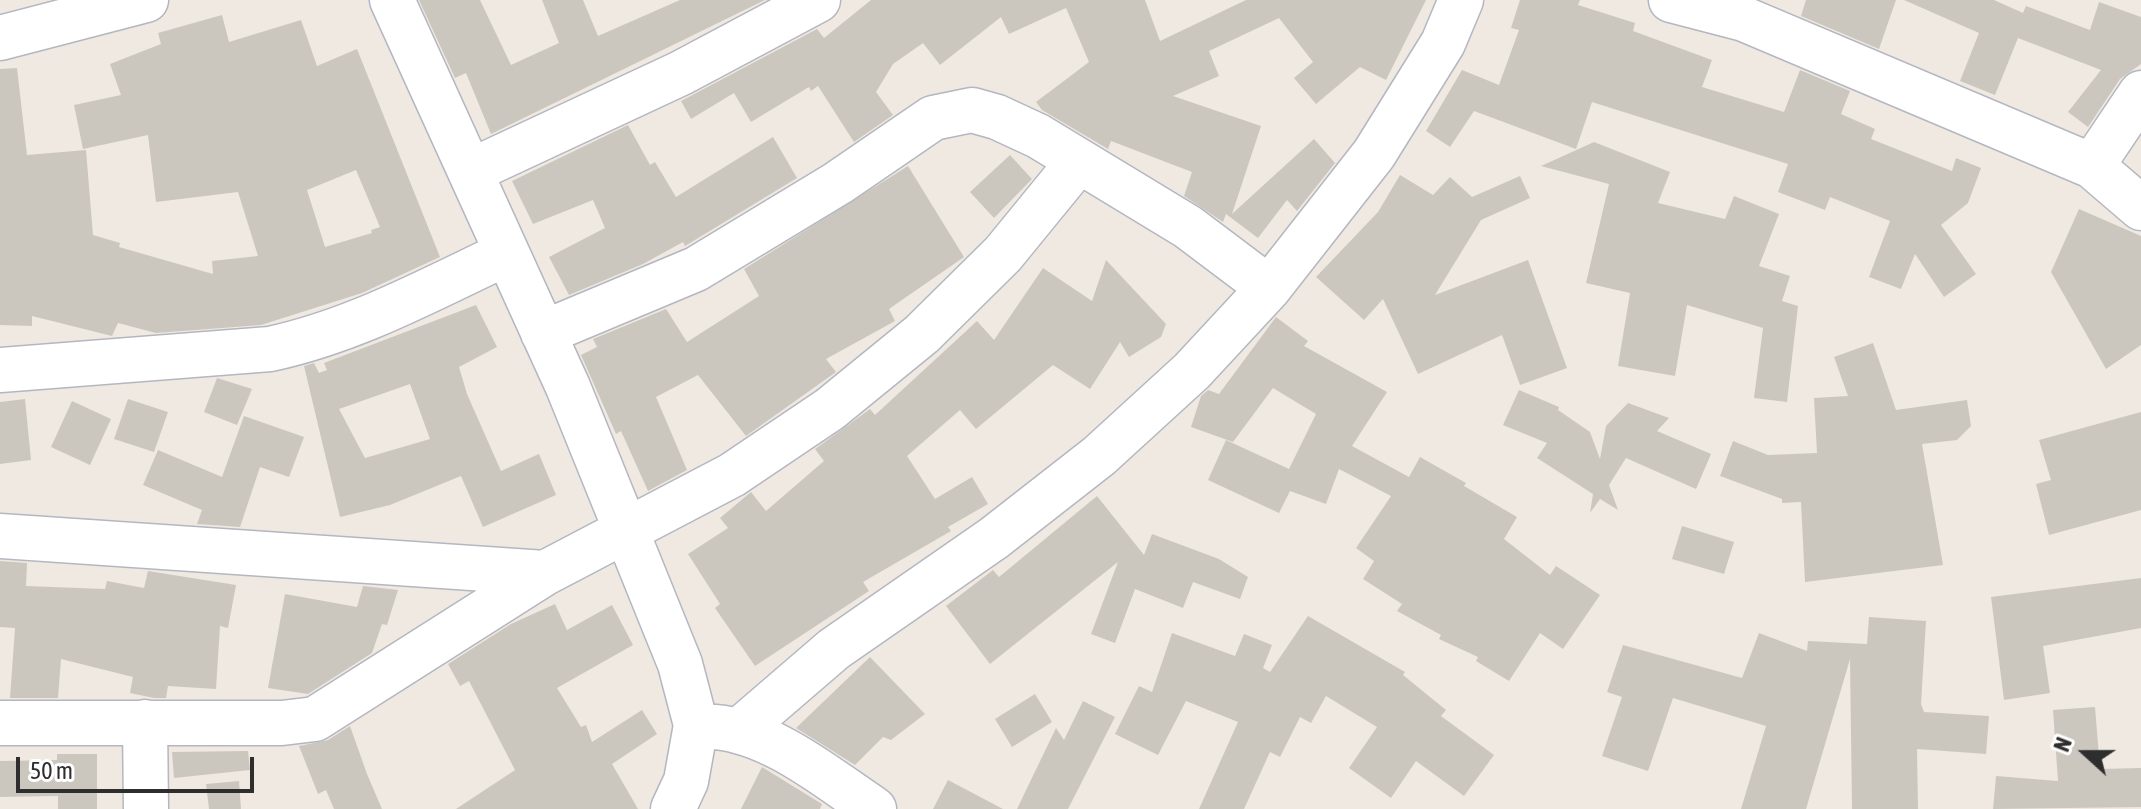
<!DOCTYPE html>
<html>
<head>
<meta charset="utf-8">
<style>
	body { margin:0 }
	#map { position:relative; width:2141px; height:809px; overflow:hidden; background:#efe9e1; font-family:"Asap Condensed",sans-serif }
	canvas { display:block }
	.north { position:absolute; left:2045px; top:713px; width:80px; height:80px; -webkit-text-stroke:6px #fff; paint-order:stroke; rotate:291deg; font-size:22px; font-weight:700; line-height:32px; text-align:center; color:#2e2e2e }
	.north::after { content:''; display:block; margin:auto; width:28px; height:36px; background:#2e2e2e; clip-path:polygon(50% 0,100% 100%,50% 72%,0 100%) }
	.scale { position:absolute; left:16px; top:757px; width:238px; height:36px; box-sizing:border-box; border:4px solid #2e2e2e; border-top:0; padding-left:10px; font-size:24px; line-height:28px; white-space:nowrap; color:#2e2e2e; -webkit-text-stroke:6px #fff; paint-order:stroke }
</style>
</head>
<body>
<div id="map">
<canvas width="2141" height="809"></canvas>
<div class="north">N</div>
<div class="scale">50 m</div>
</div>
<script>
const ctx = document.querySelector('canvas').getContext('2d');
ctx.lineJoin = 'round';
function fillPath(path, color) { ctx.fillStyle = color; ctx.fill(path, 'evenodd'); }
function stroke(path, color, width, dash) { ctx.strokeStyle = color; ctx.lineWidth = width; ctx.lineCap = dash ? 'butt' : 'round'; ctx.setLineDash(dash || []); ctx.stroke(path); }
const building = new Path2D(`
	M419 0H480L511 65 559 43 542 0H583L598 36 680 0H765L491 134 466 73 455 78Z
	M871 0H1145L1160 41 1246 0H1426L1386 80 1360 67 1316 104 1294 78 1313 62 1279 18 1209 51 1219 76 1173 96 1261 126 1232 214 1314 139 1335 163 1297 211 1287 200 1258 238 1226 214 1223 222 1184 196 1192 172 1111 141 1108 149 1042 110 1036 102 1089 62 1066 8 1009 34 1001 17 940 65 923 43 893 64 876 92 893 115 854 142 818 86 811 91 809 87 751 122 734 93 691 119 681 101 817 29 824 38Z
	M1520 0H1580L1578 5 1635 23 1633 31 1712 60 1702 87 1784 112 1800 70 1850 91 1841 114 1875 129 1871 139 1952 171 1956 158 1981 168 1968 203 1941 225 1976 274 1944 297 1915 254 1901 289 1869 277 1890 221 1830 197 1825 210 1778 192 1788 164 1592 102 1576 149 1474 111 1450 147 1426 131 1462 70 1499 85 1519 30 1511 28Z
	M1806 0H1896L1879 49 1801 16Z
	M1904 0H1994L2023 13 2026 6 2090 30 2099 2 2141 17V64L2120 79 2088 127 2068 112 2101 70 2018 38 1995 95 1960 81 1979 33Z
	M222 15 229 42 301 20 317 66 357 49 440 257 362 293 261 325 156 333 118 323 112 336 32 316V326L0 325V69L17 68 27 155 86 150 93 235 120 243 119 247 213 274 212 261 258 256 238 192 156 202 148 135 83 149 74 105 121 95 110 64 161 44 158 33ZM356 170 380 227 371 230 372 233 325 247 307 190Z
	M628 125 650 165 655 162 676 197 773 137 797 178 685 246 683 242 643 264 569 295 549 257 605 228 593 200 533 224 512 181Z
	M1594 142 1670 172 1658 203 1725 219 1734 196 1779 214 1759 266 1790 276 1782 301 1798 306 1787 402 1754 398 1763 328 1687 305 1675 376 1618 366 1630 293 1586 283 1609 184 1541 166Z
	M1010 155 1032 179 994 218 970 192Z
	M908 166 964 257 889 309 895 321 826 359 836 372 746 436 698 375 656 397 687 470 648 491 621 431 616 434 581 355 597 347 593 339 666 309 687 342 759 296 744 269Z
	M1400 175 1433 195 1450 177 1472 197 1520 176 1530 198 1481 220 1435 295 1528 260 1567 368 1520 385 1502 335 1418 374 1383 299 1364 320 1316 277 1378 212Z
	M2079 209 2141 236V345L2106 369 2051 272Z
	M1106 260 1166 324 1161 337 1129 357 1120 342 1090 389 1053 365 976 429 960 410 907 456 935 499 972 477 988 504 948 527 951 531 863 582 869 591 755 666 715 608 720 604 688 554 728 528 720 518 751 492 766 511 824 461 815 449 870 409 875 415 977 321 994 340 1043 268 1092 301Z
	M476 305 497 347 459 367 467 394 501 471 539 454 556 495 483 527 461 476 390 505 340 517 304 366 314 363 319 373 327 370 324 363ZM410 384 430 439 365 458 339 409Z
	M1276 317 1308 341 1304 346 1387 392 1352 446 1409 477 1420 457 1466 483 1464 486 1517 517 1504 539 1550 575 1556 566 1600 595 1563 649 1540 633 1509 681 1476 661 1478 657 1439 639 1441 635 1397 611 1402 604 1363 579 1374 561 1356 548 1391 496 1339 469 1326 504 1290 491 1279 513 1208 480 1226 440 1289 469 1316 414 1273 388 1233 442 1191 427 1201 396 1208 390 1219 394Z
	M1873 343 1896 410 1967 400 1971 426 1957 440 1922 444 1943 565 1805 582 1801 502 1782 503V499L1720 476 1733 441 1768 455 1817 453 1814 398 1848 396 1834 357Z
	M217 378 252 389 237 425 204 412Z
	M1519 390 1559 407 1558 410 1590 432 1600 459 1606 426 1628 403 1669 418 1657 431 1711 454 1696 489 1626 458 1609 485 1618 510 1600 499 1590 513 1593 494 1537 458 1547 443 1503 425Z
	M25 399 31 460 0 464V402Z
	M128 399 168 412 154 452 114 439Z
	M72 401 111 419 90 465 51 447Z
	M2141 412V510L2049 535 2036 484 2051 480 2039 440Z
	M244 416 304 437 289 477 260 467 240 527 197 524 202 510 143 485 158 450 222 477Z
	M1097 496 1144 555 1152 534 1219 559 1248 577 1240 599 1193 582 1183 608 1135 589 1115 643 1091 634 1118 562 990 664 946 606 993 570 999 577Z
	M1682 526 1734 542 1724 574 1672 559Z
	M0 561 27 563 26 586 105 589 107 581 144 588 148 571 236 585 228 628 220 626 216 689 168 686 166 698H154L130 693 133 677 61 659 58 698H10L15 628 0 627Z
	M2141 578V628L2043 646 2050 693 2004 700 1991 597Z
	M363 586 398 590 387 625 382 624 372 653 308 694 268 688 285 594 357 607Z
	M555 604 567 630 612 605 633 645 557 688 581 727 586 725 592 742 642 710 657 734 612 764 638 809H456L515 770 469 681 460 686 448 664 511 624Z
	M1308 616 1405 672 1403 675 1446 710 1441 716 1494 755 1464 796 1416 761 1391 798 1349 768 1377 727 1326 696 1311 723 1300 717 1280 757 1270 752 1244 809H1199L1238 722 1186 701 1158 755 1115 734 1139 686 1152 692 1172 633 1235 656 1244 634 1272 645 1263 668 1270 672Z
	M1869 617 1926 621 1921 704 1924 712 1989 716 1986 754 1917 749 1918 809H1852L1850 659 1806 809H1741L1766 726 1673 698 1648 771 1602 756 1622 697 1607 692 1623 645 1742 678 1759 633 1807 651 1808 641 1867 644Z
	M870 657 925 714 891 740 883 737 855 765 796 728Z
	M1035 694 1052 722 1012 747 995 719Z
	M1083 701 1115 717 1068 809H1017L1056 728 1064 740Z
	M2095 707 2100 769 2141 768V807L1993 809 1996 776 2058 781 2053 710Z
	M350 726 367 774 382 809H334L326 790 318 794 299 746 328 740Z
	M248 751 250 770 174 778 172 752Z
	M57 754H97V809H58V796L0 797V761L57 760Z
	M762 767 822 804 820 809H741Z
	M948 780 1003 809H933Z
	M239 781 241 809H209L206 784Z`);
const minor = new Path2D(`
	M392 0 568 387 680 664 696 725 686 781 673 809
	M1671 0 1744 19 2092 166 2141 208
	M0 38 146 0
	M2092 166 2141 93
	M471 171 681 73 818 0
	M543 333 696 269 838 183 933 118 972 110 997 117 1038 136 1188 227 1269 288
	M0 370 270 349C354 331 429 290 507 253
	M0 536 545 573
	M145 722 146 809
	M0 723H282L315 719 545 573 732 475 830 409 922 334 1003 254 1079 161
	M715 727C773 732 827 778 874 809
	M741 729 834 649 994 538 1099 456 1192 371 1269 288 1374 154 1443 43 1461 0`);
fillPath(building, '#cbc7bf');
stroke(minor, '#b4b7c1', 47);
stroke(minor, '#fff', 44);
</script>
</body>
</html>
